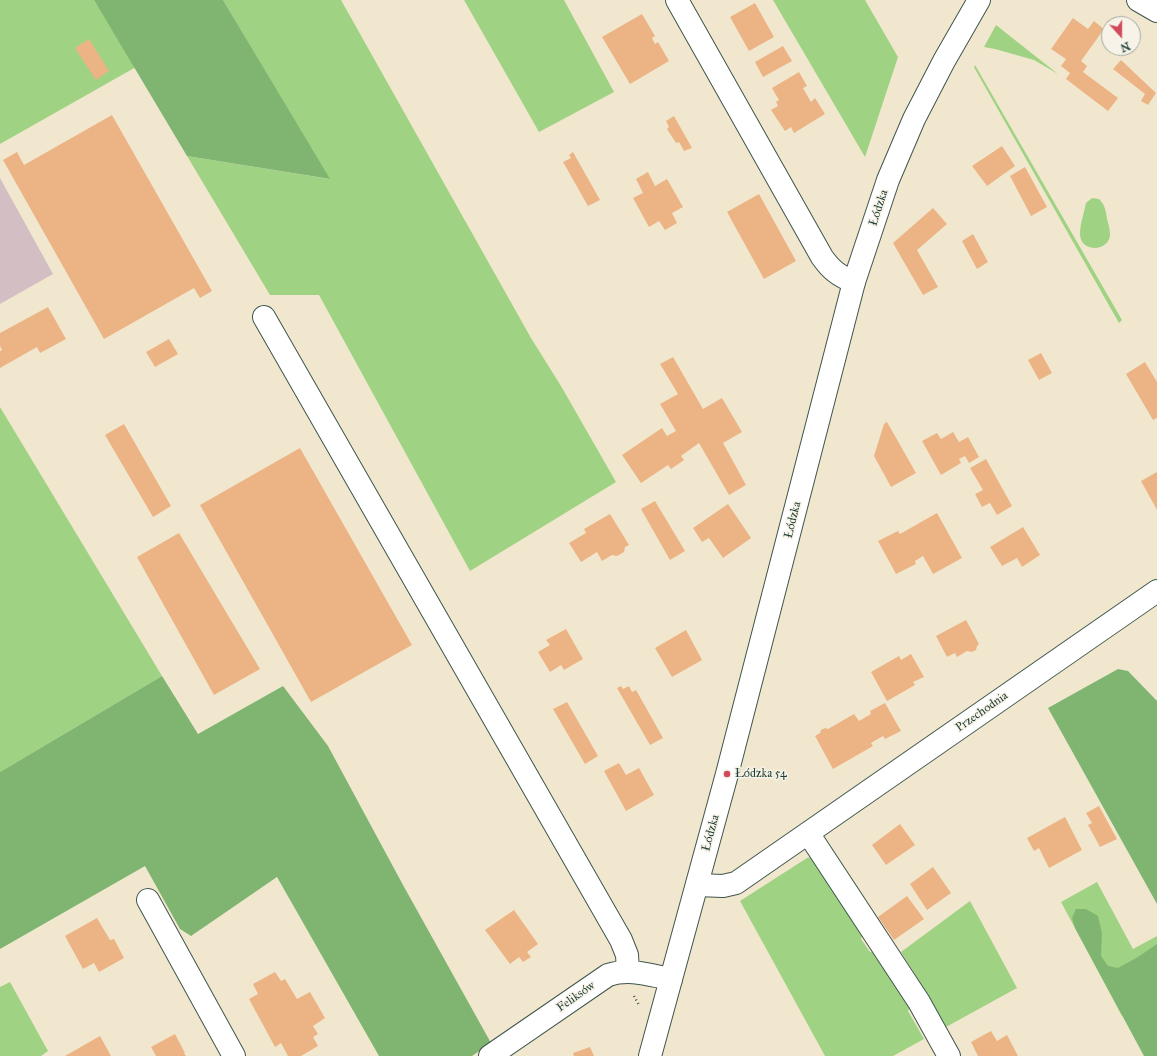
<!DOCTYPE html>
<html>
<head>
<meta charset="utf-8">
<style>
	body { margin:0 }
	#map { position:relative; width:1157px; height:1056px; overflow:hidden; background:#f1e7ce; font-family:"IM FELL Great Primer",serif }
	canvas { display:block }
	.north { position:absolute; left:1101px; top:16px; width:40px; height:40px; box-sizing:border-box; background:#f7f3e8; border:1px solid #a1aaa0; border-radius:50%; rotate:159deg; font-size:11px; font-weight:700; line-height:16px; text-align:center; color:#1f3d34 }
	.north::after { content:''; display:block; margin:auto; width:14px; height:18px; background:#d1495b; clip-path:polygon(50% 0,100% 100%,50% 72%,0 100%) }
</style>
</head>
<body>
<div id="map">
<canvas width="1157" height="1056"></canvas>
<div class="north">N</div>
</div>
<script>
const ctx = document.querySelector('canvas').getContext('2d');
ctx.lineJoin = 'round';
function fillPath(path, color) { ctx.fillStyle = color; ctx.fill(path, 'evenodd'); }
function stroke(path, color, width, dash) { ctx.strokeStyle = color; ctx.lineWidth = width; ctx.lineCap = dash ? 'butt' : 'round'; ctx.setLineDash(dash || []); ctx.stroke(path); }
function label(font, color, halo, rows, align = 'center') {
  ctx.font = font + ' "IM FELL Great Primer",serif'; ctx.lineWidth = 3; ctx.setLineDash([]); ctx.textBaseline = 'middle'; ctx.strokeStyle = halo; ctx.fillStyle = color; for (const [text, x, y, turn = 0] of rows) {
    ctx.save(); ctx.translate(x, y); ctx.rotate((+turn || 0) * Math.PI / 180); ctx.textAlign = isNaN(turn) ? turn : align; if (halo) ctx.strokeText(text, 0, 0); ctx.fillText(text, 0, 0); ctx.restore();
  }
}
const industrial = new Path2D(`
	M0 178 53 274 0 304Z`);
const green = new Path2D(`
	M0 0H94L136 67 0 144Z
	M223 0H341L531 338 561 386 616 482 470 571 319 295H270L187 156 329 179Z
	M464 0H564L614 92 539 132Z
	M773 0H865L898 57 865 157Z
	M996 25 1058 74 1034 60 995 49 984 47Z
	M975 65 1122 320 1119 323 975 69 974 68Z
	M1092 198 1099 199C1105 205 1106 211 1107 219 1108 223 1110 229 1110 234 1110 252 1080 253 1080 234 1080 224 1084 213 1086 203Z
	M0 407 162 676 0 772Z
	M811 857 864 932 861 939 870 952 877 951 911 1004 908 1011 924 1039 893 1056H825L740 901 807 858Z
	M1097 882 1133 949 1157 936V953L1122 1016 1061 902Z
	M970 901 1017 988 946 1027 923 987 901 952Z
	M10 982 48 1051 41 1056H0V987Z`);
const forest = new Path2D(`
	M94 0H223L330 179 187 156Z
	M1118 669 1128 671 1157 701V904L1048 708Z
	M162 676 198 734 283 686 328 746 403 885 491 1043 472 1056H379L277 877 191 936 180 929 145 866 0 949V772Z
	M1076 909H1086L1098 916 1102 933 1101 956 1108 966 1118 968 1138 957 1157 944V1056H1144L1075 928 1072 918Z`);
const building = new Path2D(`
	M755 3 774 37 749 51 730 17Z
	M642 14 655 36 652 38 655 44 658 42 669 61 630 84 602 37Z
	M1073 18 1088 29 1094 21 1104 29 1081 61 1087 66 1083 72 1118 98 1108 111 1066 79 1070 73 1061 66 1066 59 1051 49Z
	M89 39 109 71 96 80 75 48Z
	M783 46 792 61 763 77 755 62Z
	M1121 60 1156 93 1148 105 1141 101 1145 94 1113 69Z
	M799 72 807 86 803 88 811 102 815 98 825 114 794 133 791 127 785 131 771 110 778 106 776 102 779 100 772 88Z
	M112 115 212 291 200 298 194 288 104 339 3 160 17 152 24 165Z
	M674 116 692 148 684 151 679 142 676 143 667 129 669 127 666 121Z
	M1002 146 1015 166 987 186 972 166Z
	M573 152 600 200 588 206 563 162 571 158 569 155Z
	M1025 167 1047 207 1031 216 1010 176Z
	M648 172 655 186 667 179 683 207 672 213 677 223 665 230 659 221 649 227 633 198 643 193 636 179Z
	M759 194 796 261 764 279 727 212Z
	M933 208 947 224 917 250 938 287 923 295 893 243Z
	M973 234 988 262 977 269 962 241Z
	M48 307 66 339 40 353 37 347 0 368V351L2 350 0 346V333Z
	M169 339 178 354 155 367 146 352Z
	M1041 353 1052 373 1039 380 1028 360Z
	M673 357 703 409 722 398 742 432 723 443 746 485 729 495 699 443 681 456 684 460 671 469 668 465 641 483 622 455 662 428 667 436 676 431 660 404 678 394 660 364Z
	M1145 362 1157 382V418L1153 420 1126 374Z
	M887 422 916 473 891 487 874 456 884 424Z
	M124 424 171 506 153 517 105 435Z
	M953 432 959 442 968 437 979 457 969 463 965 456 959 459 961 463 941 475 922 441 937 433 941 439Z
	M300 448 412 645 311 702 200 505Z
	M986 459 1012 506 997 515 990 503 982 507 975 494 983 490 970 468Z
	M1157 472V510L1141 481Z
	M655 501 685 551 670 560 641 509Z
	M728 504 751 538 723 558 709 538 702 542 693 528Z
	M937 513 962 558 933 574 923 556 915 561 916 564 896 574 878 541 898 531 900 534Z
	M610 514 629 545 625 547 624 552 617 556 612 555 602 561 597 552 581 562 569 543 586 533 584 529Z
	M1023 527 1040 555 1022 567 1017 558 1002 566 990 547Z
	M179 533 260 669 214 695 137 557Z
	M966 620 979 644 977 646 976 650 972 652 967 651 957 657 955 653 947 657 936 636Z
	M566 629 583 659 564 670 561 665 550 672 538 652 550 645 546 640Z
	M686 630 702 660 672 677 655 648Z
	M911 654 924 677 913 682 915 685 887 701 871 672 899 656 901 660Z
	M621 686 623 689 629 686 632 692 636 690 663 738 650 745 617 688Z
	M567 702 598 756 585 764 553 709Z
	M885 703 901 731 885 739 883 736 871 743 873 746 833 769 815 736 820 733 821 730 825 728 828 729 854 714 859 721 871 714 870 711Z
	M619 763 626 775 639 768 654 795 626 811 604 771Z
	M1099 806 1117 839 1100 847 1088 825 1092 823 1086 813Z
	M1065 817 1082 850 1049 868 1039 848 1034 851 1027 838Z
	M900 824 915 845 886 865 872 845Z
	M933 867 951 893 927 910 910 884Z
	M907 896 924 919 894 940 878 917Z
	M514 910 538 944 527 952 531 957 523 962 519 957 510 964 485 930Z
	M97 918 110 940 114 939 124 958 99 972 94 963 83 969 65 936Z
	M275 972 281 981 285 979 297 999 310 992 325 1018 313 1026 318 1034 313 1037 318 1046 301 1056H288L281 1043 275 1047 249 999 258 994 253 984Z
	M991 1031 997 1041 1007 1035 1018 1056H978L971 1042Z
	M175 1034 185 1053H184L186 1056H156L151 1047Z
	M100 1036 111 1056H65Z
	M590 1047 594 1056H574L573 1053Z`);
const path = new Path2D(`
	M634 996 639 1005`);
const minor = new Path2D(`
	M677 0 822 257C831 270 839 276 854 282
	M1138 0 1157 11
	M264 317 621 940 627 955 628 971
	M808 833 919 1002 949 1056
	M697 885 723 886 736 883 1157 591
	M148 900 234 1056
	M490 1056 608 975C630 968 649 975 671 979`);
const major = new Path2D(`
	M650 1056 727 774 854 282 888 180 914 119 944 61 979 0`);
const markers = [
	[727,774,4,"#d1495b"]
];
const streetNames = [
	["Łódzka",879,208,-72],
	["Łódzka",793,520,-76],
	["Przechodnia",982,712,-35],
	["Łódzka",711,833,-75],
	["Feliksów",576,997,-35]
];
const poiNames = [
	["Łódzka 54",735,774]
];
fillPath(industrial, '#d2bec3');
fillPath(green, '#9fd383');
fillPath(forest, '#7fb571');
fillPath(building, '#ecb485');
stroke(minor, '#3e564b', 24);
stroke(major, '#3e564b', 24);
stroke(path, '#3e564b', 2.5, [1, 3]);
stroke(minor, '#fff', 22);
stroke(major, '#fff', 22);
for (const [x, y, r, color] of markers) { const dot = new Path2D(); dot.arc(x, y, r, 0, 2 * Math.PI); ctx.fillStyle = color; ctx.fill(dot); stroke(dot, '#f7f3e8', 1.5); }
label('12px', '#1f3d34', '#f7f3e8', streetNames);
label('12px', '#1f3d34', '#f7f3e8', poiNames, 'left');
</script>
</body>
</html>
